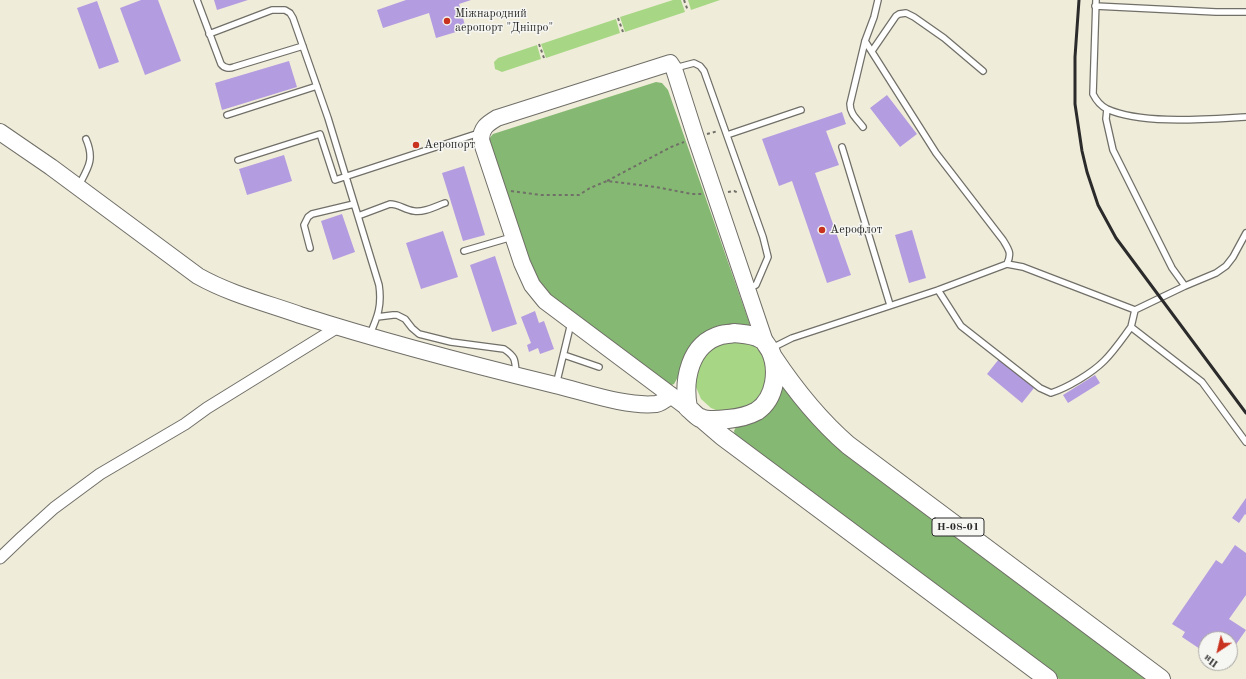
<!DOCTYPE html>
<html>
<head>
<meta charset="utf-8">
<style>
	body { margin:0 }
	#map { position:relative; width:1246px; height:679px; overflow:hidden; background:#f0ecda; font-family:"Old Standard TT",serif }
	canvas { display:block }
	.north { position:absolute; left:1198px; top:631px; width:40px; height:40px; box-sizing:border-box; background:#f6f6f2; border:1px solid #a5a5a2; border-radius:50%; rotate:215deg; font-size:11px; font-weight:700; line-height:16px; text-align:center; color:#2b2b2b }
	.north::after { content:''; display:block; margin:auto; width:14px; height:18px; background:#c8321e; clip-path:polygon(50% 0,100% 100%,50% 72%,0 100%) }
</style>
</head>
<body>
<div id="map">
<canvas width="1246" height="679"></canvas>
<div class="north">Пн</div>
</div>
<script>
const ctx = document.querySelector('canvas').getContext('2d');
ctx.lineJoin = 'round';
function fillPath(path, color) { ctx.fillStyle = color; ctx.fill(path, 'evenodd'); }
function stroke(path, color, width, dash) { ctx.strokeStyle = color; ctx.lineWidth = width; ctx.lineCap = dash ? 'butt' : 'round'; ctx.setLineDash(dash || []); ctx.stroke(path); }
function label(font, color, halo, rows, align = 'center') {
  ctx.font = font + ' "Old Standard TT",serif'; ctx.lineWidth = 3; ctx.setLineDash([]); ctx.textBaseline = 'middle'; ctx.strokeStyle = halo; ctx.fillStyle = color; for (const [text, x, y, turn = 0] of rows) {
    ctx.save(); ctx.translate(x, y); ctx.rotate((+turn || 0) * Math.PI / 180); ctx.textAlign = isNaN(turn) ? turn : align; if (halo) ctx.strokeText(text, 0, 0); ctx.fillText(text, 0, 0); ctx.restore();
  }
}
const green = new Path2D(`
	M673 0H681L685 12 625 32 620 17Z
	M688 0H720L691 10Z
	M616 19 620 33 546 58 541 44Z
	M537 45 541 59 502 72 495 69 494 62 498 58Z
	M727 339C759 345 758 344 770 374L757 406 723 413 711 408 701 399 696 387 697 361 704 351Z`);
const forest = new Path2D(`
	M656 82 662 83 668 90 751 328 736 329 682 370 674 384 669 386 540 290 487 141 493 134Z
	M781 381 830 441 861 466 1148 679H1059L735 436 734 431 736 427Z`);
const building = new Path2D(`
	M141 0H158L181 61 145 75 120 8Z
	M214 0H248L217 10Z
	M406 0H471L459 4 466 29 436 38 429 13 383 28 377 10Z
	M97 1 119 62 99 69 77 8Z
	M289 61 297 87 222 110 215 83Z
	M887 95 917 134 900 147 870 108Z
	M842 112 846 124 826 131 839 165 815 173 851 275 827 283 792 181 779 186 762 139Z
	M284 155 292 181 247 195 239 169Z
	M464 166 485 235 463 241 442 173Z
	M342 214 355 252 333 260 321 221Z
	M912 230 926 278 909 283 895 235Z
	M443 231 458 277 421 289 406 243Z
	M495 256 517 324 492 332 470 265Z
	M535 311 539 323 544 321 554 349 540 354 538 348 529 352 527 345 531 343 521 317Z
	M999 359 1034 388 1022 403 987 374Z
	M1095 375 1100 383 1068 403 1063 395Z
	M1246 498V515L1245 514 1239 523 1232 518Z
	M1235 545 1246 553V595L1229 619 1246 630 1230 653V639H1206V653L1182 637 1185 632 1172 624 1216 560 1222 564Z`);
const path = new Path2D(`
	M684 0 688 11
	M618 18 623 32
	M539 44 544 58
	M707 134 718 131
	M607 181 671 147 684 142
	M511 191 541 195H579L590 188 607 181 656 187 692 194H702
	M728 192 734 191 739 193`);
const lane = new Path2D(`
	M197 0 221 64C224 68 229 69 234 67L303 46
	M1096 0 1093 94C1096 100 1101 106 1107 109 1142 125 1208 119 1246 117
	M1095 6 1216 12H1246
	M209 34 272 10H285L290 13 293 18 328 118 379 285C382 305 378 316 370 334
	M865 41 936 153 1003 240C1009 250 1012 253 1007 264
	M872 51 896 16 899 14 906 13 914 17 944 38 983 71
	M675 68 694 63 700 66 704 71 763 237 768 257 756 285 749 288
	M1107 109 1106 119 1113 150 1172 268 1185 286
	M227 115 317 86
	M863 127C857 119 850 114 850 104L865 41 874 17 878 0
	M727 135 801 110
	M842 147 890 305
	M238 160 320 134 335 180 479 133
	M78 187C88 168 95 160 86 139
	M358 216 390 204C399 204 405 210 414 211 424 213 436 206 445 203
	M1246 233 1233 257 1226 266 1216 273 1185 286 1135 310 1131 327 1202 382 1246 442
	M310 248 304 225 308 217 312 214 354 204
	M464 251 512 237
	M938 290 961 326 1040 388 1051 393C1067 388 1092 373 1104 361 1114 351 1122 339 1131 327
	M377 317 393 315H397L405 319 412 328 419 334 451 342 504 349C516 357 515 360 516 374
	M772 348 792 338 938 290 1007 264 1023 267 1135 310
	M564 355 599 367
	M556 385 571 323`);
const street = new Path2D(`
	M0 558 22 537 54 508 100 474 185 424 207 408 338 327`);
const secondary = new Path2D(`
	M0 132 51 167 198 276C230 294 266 303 300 315 384 342 469 364 555 385 585 392 625 407 656 404 662 403 666 399 671 395
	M688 408 545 301 532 285 522 263 481 140C481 128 487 124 497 118L670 63 674 69 696 138 765 342`);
const primary = new Path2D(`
	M734 333C742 334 753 334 761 339 765 341 767 346 770 350 779 369 776 398 757 411 748 416 738 418 728 419 720 420 707 421 700 418 696 416 692 411 688 408 683 381 689 344 721 335 725 334 730 334 734 333Z
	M773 357C795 390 818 419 848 445L1161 679
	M701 418 722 436 1048 679`);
const rail = new Path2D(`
	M1079 0 1075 57V104L1082 151 1087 172 1098 205 1116 238 1246 413`);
const markers = [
	[447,21,4,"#c8321e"],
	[416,145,4,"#c8321e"],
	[822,230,4,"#c8321e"]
];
const shields = [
	[958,527,52]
];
const shieldNames = [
	["Н-08-01",958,527]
];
const poiNames = [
	["Міжнародний",455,14],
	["аеропорт \"Дніпро\"",455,28],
	["Аеропорт",424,145],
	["Аерофлот",830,230]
];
fillPath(green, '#a7d785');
fillPath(forest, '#85b872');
fillPath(building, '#b49ce0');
stroke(lane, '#706f68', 8);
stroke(street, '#706f68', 13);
stroke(secondary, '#706f68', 18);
stroke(primary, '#706f68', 20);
stroke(path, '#706f68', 2, [3, 3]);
stroke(lane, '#fff', 5.5);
stroke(street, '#fff', 11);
stroke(secondary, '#fff', 16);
stroke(primary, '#fff', 18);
stroke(rail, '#2b2b2b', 3);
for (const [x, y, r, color] of markers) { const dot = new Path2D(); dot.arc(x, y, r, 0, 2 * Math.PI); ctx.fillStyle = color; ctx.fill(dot); stroke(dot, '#f6f6f2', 1.5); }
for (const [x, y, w] of shields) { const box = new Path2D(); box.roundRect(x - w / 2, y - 9, w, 18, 3); ctx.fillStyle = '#f6f6f2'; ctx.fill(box); stroke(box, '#2b2b2b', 1); }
label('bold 11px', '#2b2b2b', null, shieldNames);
label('12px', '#2b2b2b', '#f6f6f2', poiNames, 'left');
</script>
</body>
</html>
